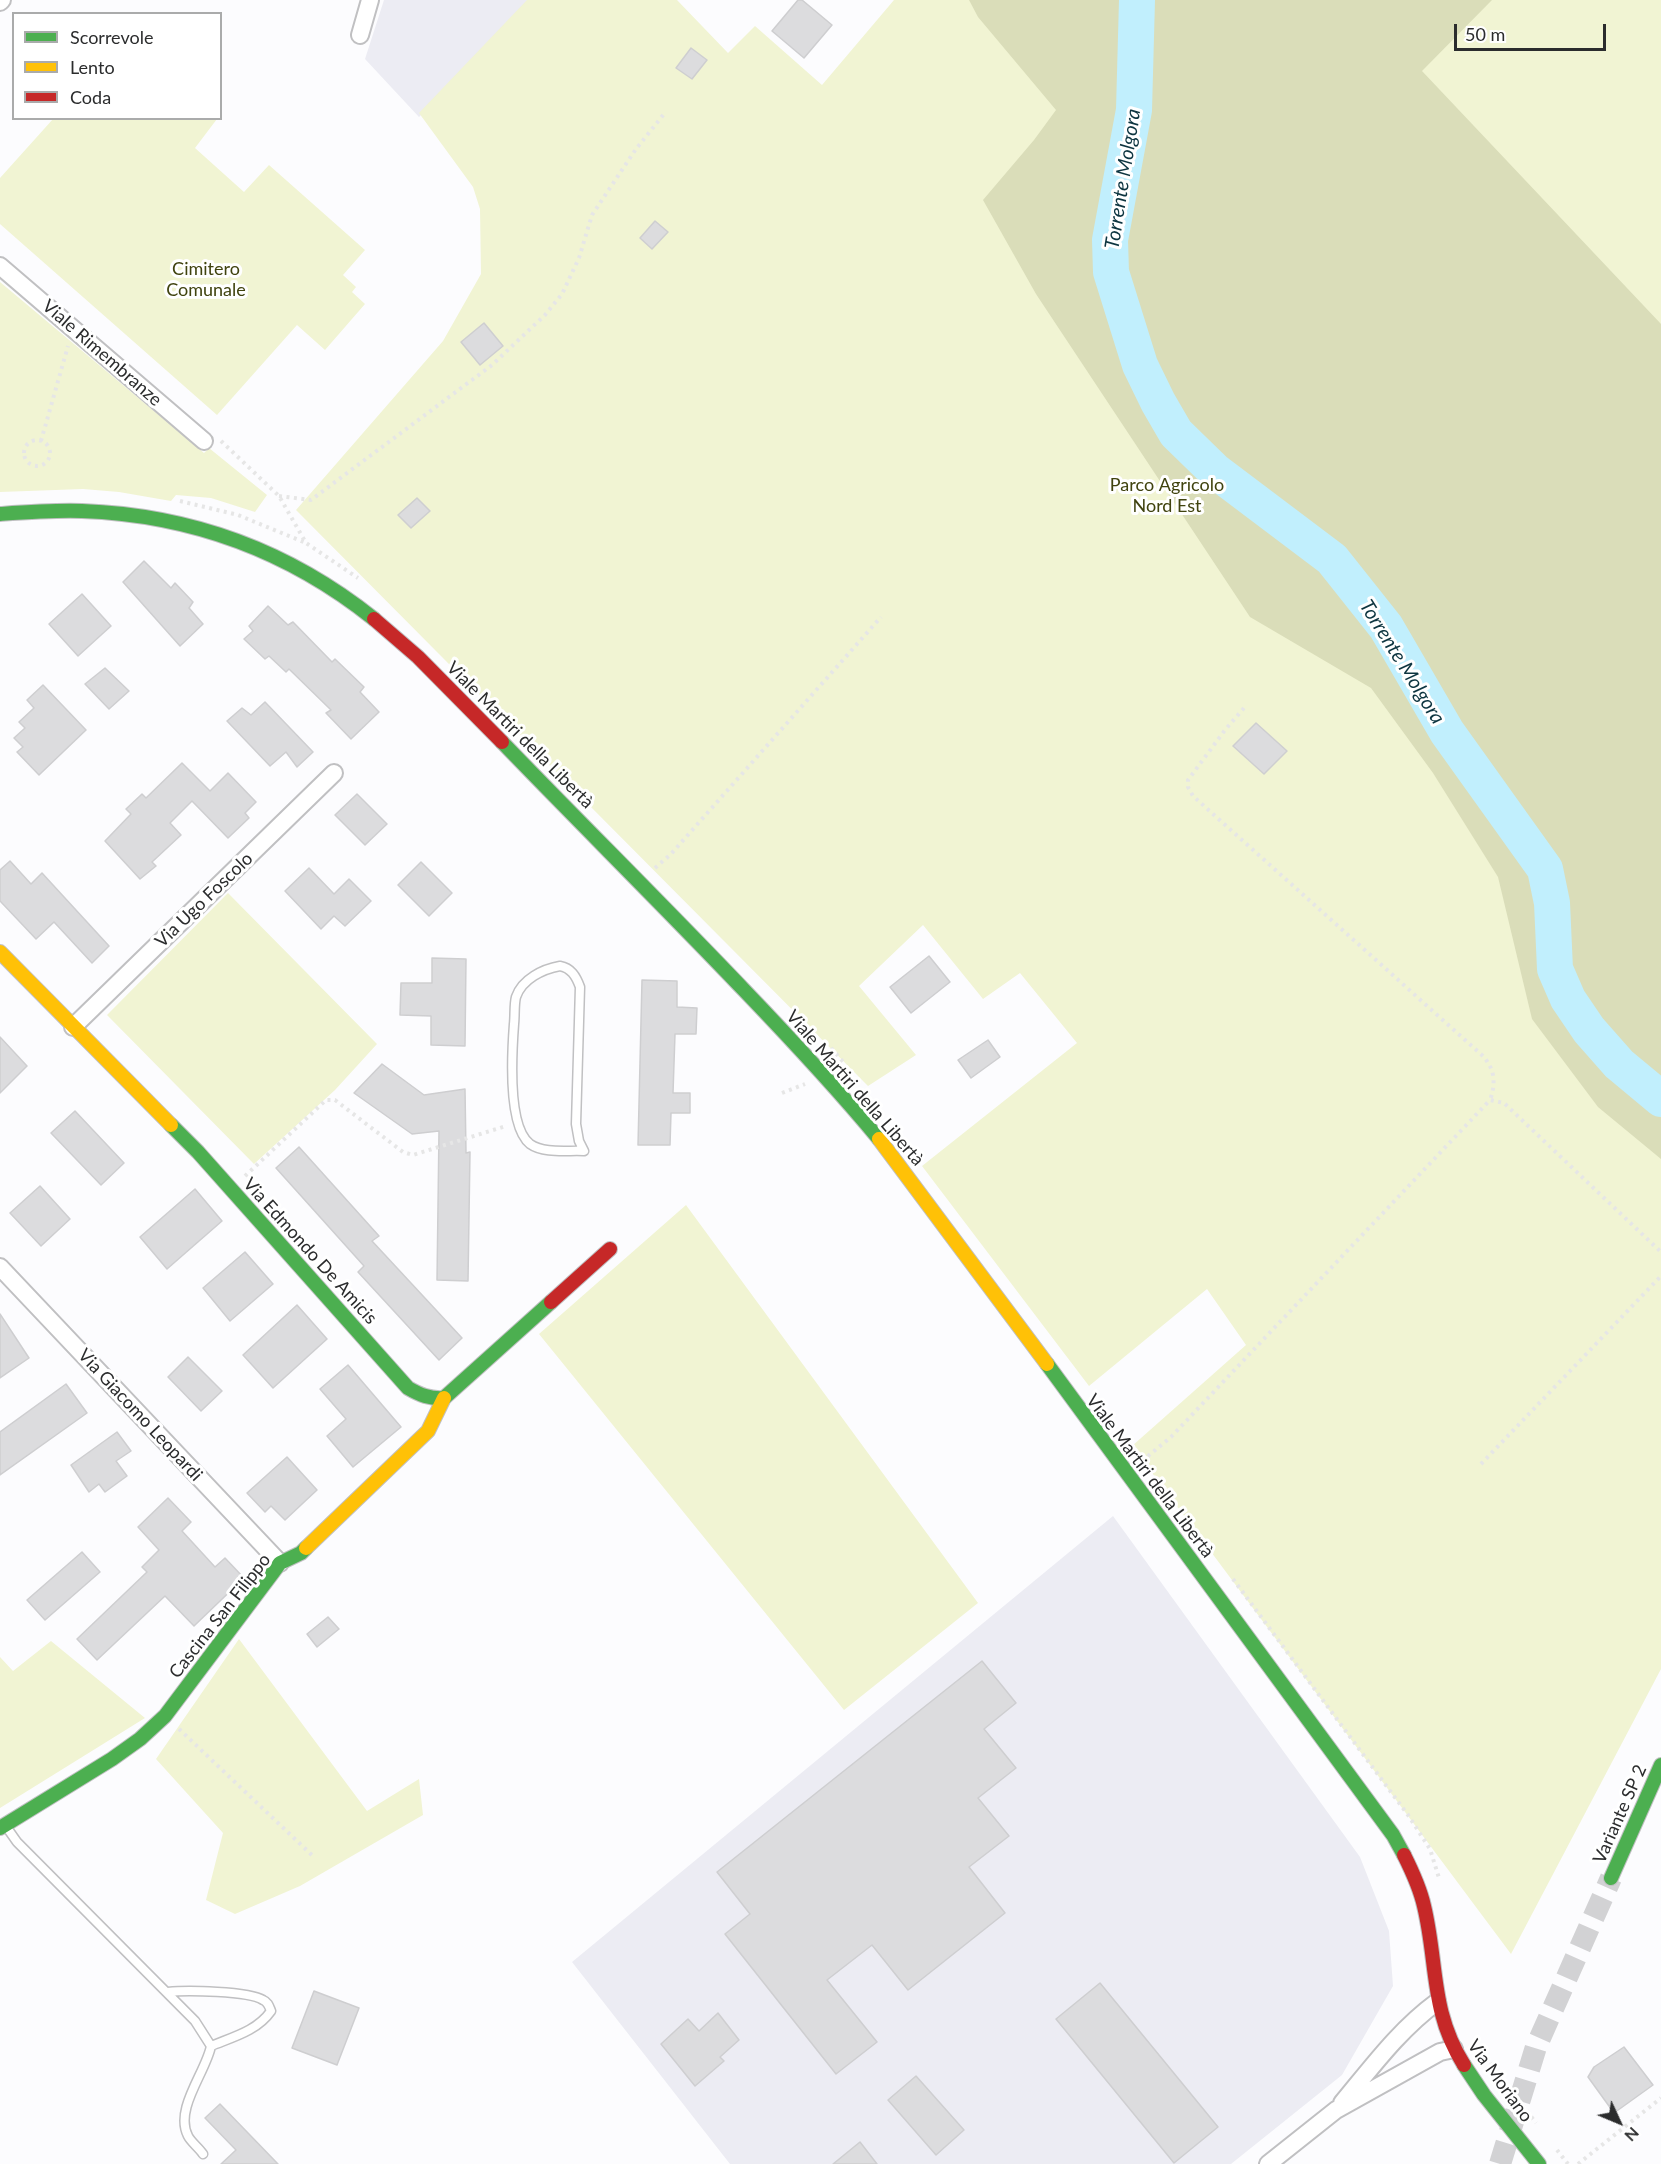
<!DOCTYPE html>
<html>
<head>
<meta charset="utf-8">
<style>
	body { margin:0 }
	#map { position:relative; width:1661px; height:2164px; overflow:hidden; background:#fcfcfe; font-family:Lato,sans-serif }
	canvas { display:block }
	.legend { position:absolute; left:12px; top:12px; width:210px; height:108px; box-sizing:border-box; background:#fff; border:2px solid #aaabab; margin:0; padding:8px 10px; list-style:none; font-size:18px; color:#2b2c2d }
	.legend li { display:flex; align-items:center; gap:12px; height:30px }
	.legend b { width:30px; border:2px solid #aaabab }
	.north { position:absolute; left:1589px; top:2092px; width:60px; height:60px; -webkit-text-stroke:4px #fff; paint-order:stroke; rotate:134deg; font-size:16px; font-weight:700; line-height:24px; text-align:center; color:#2b2c2d }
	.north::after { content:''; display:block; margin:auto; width:21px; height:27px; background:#2b2c2d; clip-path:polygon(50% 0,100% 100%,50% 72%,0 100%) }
	.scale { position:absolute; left:1454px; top:24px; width:152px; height:27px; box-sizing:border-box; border:3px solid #2b2c2d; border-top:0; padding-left:8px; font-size:18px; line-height:21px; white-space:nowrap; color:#2b2c2d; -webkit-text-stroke:4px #fff; paint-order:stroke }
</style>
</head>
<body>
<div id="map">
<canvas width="1661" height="2164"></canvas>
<ul class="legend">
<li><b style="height:8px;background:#4caf50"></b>Scorrevole</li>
<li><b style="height:8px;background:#ffc107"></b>Lento</li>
<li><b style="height:8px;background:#c62828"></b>Coda</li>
</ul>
<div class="north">N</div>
<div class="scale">50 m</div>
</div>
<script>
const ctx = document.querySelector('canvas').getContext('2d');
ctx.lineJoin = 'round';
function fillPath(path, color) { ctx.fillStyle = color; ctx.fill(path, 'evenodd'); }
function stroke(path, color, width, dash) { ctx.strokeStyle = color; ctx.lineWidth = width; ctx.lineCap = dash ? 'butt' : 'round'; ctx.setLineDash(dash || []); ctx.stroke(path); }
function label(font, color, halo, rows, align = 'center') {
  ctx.font = font + ' Lato,sans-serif'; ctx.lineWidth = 6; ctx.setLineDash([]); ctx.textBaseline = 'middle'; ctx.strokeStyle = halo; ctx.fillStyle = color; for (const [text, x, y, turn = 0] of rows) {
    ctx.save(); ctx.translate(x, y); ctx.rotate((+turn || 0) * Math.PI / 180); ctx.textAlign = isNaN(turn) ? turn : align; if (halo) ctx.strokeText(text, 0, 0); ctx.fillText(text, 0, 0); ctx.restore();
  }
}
const built = new Path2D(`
	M384 0H540L419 117 365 59Z
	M1113 1516 1360 1857 1389 1931 1393 1986 1342 2075 1231 2164H730L572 1962Z`);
const green = new Path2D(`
	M527 0H677L728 53 755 26 822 85 894 0H1661V1669L1511 1954 1132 1446 1246 1345 1207 1289 1089 1386 922 1166 1077 1043 1020 973 983 999 923 925 859 986 916 1055 868 1086 296 510 443 341 481 274 480 209 473 187 419 113Z
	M53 119H217L195 148 244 192 269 165 365 250 343 275 356 287 352 292 365 304 325 350 297 325 217 415 0 224V178Z
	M0 282 204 453 209 448 267 495 255 512 211 498 176 495 171 501 119 492 83 489 0 492Z
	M228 893 377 1044 335 1090 254 1164 107 1015Z
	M686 1205 978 1603 844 1710 539 1334Z
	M239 1639 367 1811 419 1779 423 1815 300 1886 235 1914 206 1900 223 1833 156 1759Z
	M51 1641 145 1718 0 1808V1657L13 1671Z`);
const forest = new Path2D(`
	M969 0H1492L1422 71 1661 324V1159L1598 1107 1532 1019 1498 877 1433 773 1371 688 1250 617 1036 294 983 200 1034 140 1056 110 978 17Z`);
const river = new Path2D(`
	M1137 0 1134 110 1110 240 1111 272 1140 365 1158 402 1176 433 1214 470 1332 559 1386 627 1447 732 1545 869 1552 903 1555 969 1568 999 1589 1030 1619 1064 1661 1099`);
const building = new Path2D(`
	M798 0H802L832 25 804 58 772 31Z
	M691 48 707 60 692 79 676 68Z
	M655 221 668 232 652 249 640 238Z
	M484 323 503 346 480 365 461 342Z
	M417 498 430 511 411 528 398 515Z
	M144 561 171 588 175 583 193 602 189 608 203 624 180 646 123 582Z
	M82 594 111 626 78 656 49 624Z
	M268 606 288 625 293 622 332 662 335 659 364 687 360 692 379 712 351 739 326 713 331 710 289 669 286 672 269 656 265 659 244 639 253 631 249 626Z
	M105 668 129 691 109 709 85 684Z
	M43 685 86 730 39 775 17 752 23 747 14 738 25 728 19 722 34 708 27 700Z
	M265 702 313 752 297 767 286 752 270 766 227 721 242 708 251 715Z
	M1256 723 1287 751 1264 774 1233 746Z
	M182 763 210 791 228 773 256 802 245 813 249 818 228 838 192 801 170 823 181 835 152 862 156 866 140 879 105 841 131 814 126 809 142 794 146 798Z
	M357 794 387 824 365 845 335 815Z
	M10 861 31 884 42 873 109 946 92 963 54 922 36 939 0 901V870Z
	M421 862 452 893 429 916 398 885Z
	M309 868 334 894 349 879 371 901 345 926 334 916 321 929 285 891Z
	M929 956 950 982 911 1013 890 987Z
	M432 958 466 959 465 1046 431 1045V1016L400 1015 401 983H432Z
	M642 980 677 981V1007L697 1008 696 1034H675L673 1093H690V1113H671L670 1145H638Z
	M0 1037 27 1066 0 1093Z
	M988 1040 1000 1057 971 1078 958 1060Z
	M382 1064 424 1095 465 1089 466 1153 470 1152 468 1281 437 1280 439 1131 412 1134 354 1093Z
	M75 1111 124 1163 101 1185 51 1133Z
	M299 1147 379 1236 372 1241 462 1338 439 1360 358 1272 364 1266 276 1168Z
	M40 1186 70 1219 41 1246 10 1213Z
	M195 1189 222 1221 167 1269 140 1237Z
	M245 1252 273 1284 230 1321 203 1288Z
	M297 1305 327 1339 273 1388 243 1355Z
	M0 1314 29 1358 0 1378Z
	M188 1357 222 1391 201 1411 168 1377Z
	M348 1365 401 1427 353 1467 327 1436 346 1419 320 1389Z
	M66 1384 87 1413 0 1475V1432Z
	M117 1432 131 1451 116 1461 127 1476 105 1492 99 1484 89 1492 71 1465Z
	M287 1457 317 1490 285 1520 271 1506 265 1512 247 1493Z
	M168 1498 191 1522 182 1531 215 1567 225 1558 244 1578 194 1626 165 1596 97 1660 77 1639 147 1572 142 1567 159 1550 138 1527Z
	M82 1552 100 1572 45 1620 27 1600Z
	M328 1617 339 1629 317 1647 307 1634Z
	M982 1661 1016 1703 984 1729 1016 1768 978 1798 1009 1836 969 1867 1005 1913 908 1990 872 1945 827 1980 877 2042 836 2074 725 1934 750 1914 717 1872Z
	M1100 1983 1218 2127 1174 2163 1056 2019Z
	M314 1991 359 2008 337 2065 292 2048Z
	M718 2013 739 2040 720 2057 724 2061 695 2086 661 2044 688 2019 699 2031Z
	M1624 2047 1653 2085 1614 2113 1588 2077 1594 2067Z
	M916 2076 964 2130 936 2155 888 2100Z
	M220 2104 278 2164H221L236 2150 205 2118Z
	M860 2142 877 2164H833Z`);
const secondaryTunnel = new Path2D(`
	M1500 2164 1536 2047 1611 1878`);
const path = new Path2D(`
	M24 453a13 13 0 1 1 26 0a13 13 0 1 1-26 0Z
	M41 441 68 346
	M221 441 279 496 306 543 358 578
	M279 496 311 500 492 365 545 315 562 294 579 258 592 215 636 149 664 114
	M180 501 238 515 306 543
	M1244 708 1225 730 1188 780V787L1193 796 1483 1056C1495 1070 1496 1083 1490 1100
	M655 868 671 854 881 617
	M831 1048 844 1063
	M782 1093 805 1084
	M245 1176 326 1100H335L403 1152 413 1155 506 1126
	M1142 1461 1171 1437 1490 1100 1504 1103 1661 1252
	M1481 1464 1661 1276
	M1233 1579 1408 1815 1430 1849 1439 1878
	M179 1729 315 1858
	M1486 2057 1536 2123
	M1557 2150 1568 2164
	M1578 2164 1661 2098`);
const lane = new Path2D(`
	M560 966C571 968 576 976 580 987L576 1124 579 1141 584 1151C568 1150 544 1154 530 1144 507 1126 512 1051 514 1024 515 1016 514 1004 516 997 522 979 543 969 560 966Z
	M5 1825 17 1842 195 2021 211 2046C206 2072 174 2109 188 2136 191 2142 199 2148 203 2154
	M168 1992C186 1990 249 1991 263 2000 268 2002 269 2006 271 2011 257 2031 233 2037 211 2046`);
const street = new Path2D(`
	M0 2 2 0
	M360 35 370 0
	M0 266 204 441
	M73 1027 334 773
	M0 1267 280 1563
	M1342 2103C1372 2067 1399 2030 1437 2002
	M1268 2164 1336 2110 1440 2052 1454 2049`);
const fast = new Path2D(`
	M0 514C28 512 55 510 82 511 191 515 289 551 374 619
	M502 742C582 825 664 906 744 990 790 1038 836 1087 879 1139
	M171 1125 198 1152 408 1388C420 1395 430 1399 444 1398L551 1302
	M1047 1364 1393 1835 1404 1855
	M0 1828 112 1759 140 1739 165 1716 280 1563 301 1553 306 1548
	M1611 1878 1661 1765
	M1464 2065 1484 2095 1539 2164`);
const slow = new Path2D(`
	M0 952 171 1125
	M879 1139 1047 1364
	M306 1548 428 1431 444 1398`);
const jam = new Path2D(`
	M374 619 418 657 502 742
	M551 1302 610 1249
	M1404 1855C1412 1871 1420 1888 1424 1906 1438 1964 1430 2011 1464 2065`);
const parkNames = [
	["Cimitero",206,269],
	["Comunale",206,290],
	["Parco Agricolo",1167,485],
	["Nord Est",1167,506]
];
const streetNames = [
	["Viale Rimembranze",102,353,41],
	["Viale Martiri della Libertà",520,735,45],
	["Via Ugo Foscolo",204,900,-44],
	["Viale Martiri della Libertà",855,1088,49],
	["Via Edmondo De Amicis",310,1251,48],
	["Via Giacomo Leopardi",140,1415,47],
	["Viale Martiri della Libertà",1150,1476,53],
	["Cascina San Filippo",220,1616,-52],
	["Variante SP 2",1620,1814,-66],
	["Via Moriano",1500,2081,54]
];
const waterNames = [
	["Torrente Molgora",1123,179,-81],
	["Torrente Molgora",1402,662,58]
];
fillPath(built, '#ececf3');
fillPath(green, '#f1f4d3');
fillPath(forest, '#daddb9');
stroke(river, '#c1effd', 36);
fillPath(building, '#dcdcde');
stroke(building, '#ceced0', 1.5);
stroke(secondaryTunnel, '#d2d2d4', 22, [22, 11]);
stroke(lane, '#c0c0c2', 11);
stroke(street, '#c0c0c2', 20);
stroke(fast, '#c0c0c2', 16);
stroke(slow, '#c0c0c2', 16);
stroke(jam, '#c0c0c2', 16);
stroke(path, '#e6e6e6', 4, [3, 4.5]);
stroke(lane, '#fff', 8);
stroke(street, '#fff', 16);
stroke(fast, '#4caf50', 14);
stroke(slow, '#ffc107', 14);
stroke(jam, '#c62828', 14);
label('18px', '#40430f', '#fff', parkNames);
label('18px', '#2b2c2d', '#fff', streetNames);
label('italic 20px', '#0d3540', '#fff', waterNames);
</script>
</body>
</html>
